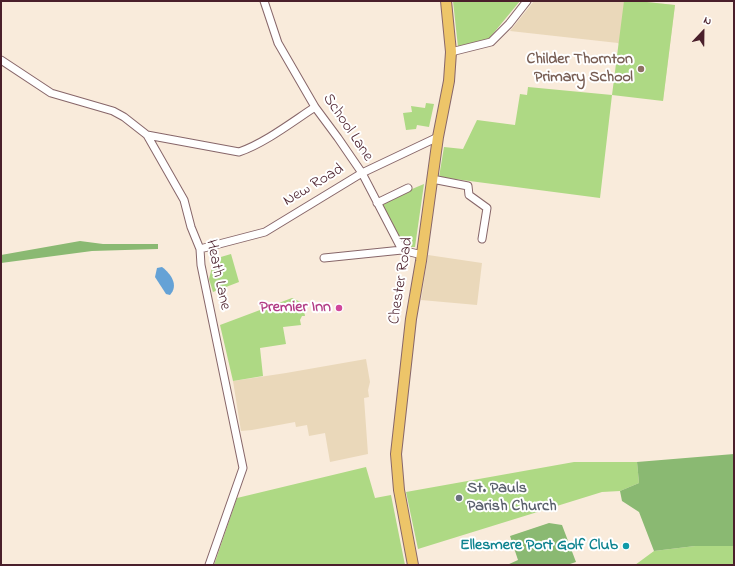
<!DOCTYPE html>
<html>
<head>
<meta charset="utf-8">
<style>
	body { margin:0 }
	#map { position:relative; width:735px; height:566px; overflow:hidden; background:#f9ebdb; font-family:"Indie Flower",sans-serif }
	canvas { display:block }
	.frame { position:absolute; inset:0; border:2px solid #4a1f2b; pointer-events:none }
	.north { position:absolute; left:683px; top:12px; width:40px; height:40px; -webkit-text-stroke:3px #fff; paint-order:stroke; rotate:22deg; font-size:11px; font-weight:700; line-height:16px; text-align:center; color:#4a1f2b }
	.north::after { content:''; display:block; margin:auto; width:14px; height:18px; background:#4a1f2b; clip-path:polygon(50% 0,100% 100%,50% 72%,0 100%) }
</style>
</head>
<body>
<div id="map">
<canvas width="735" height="566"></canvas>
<div class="frame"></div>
<div class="north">N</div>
</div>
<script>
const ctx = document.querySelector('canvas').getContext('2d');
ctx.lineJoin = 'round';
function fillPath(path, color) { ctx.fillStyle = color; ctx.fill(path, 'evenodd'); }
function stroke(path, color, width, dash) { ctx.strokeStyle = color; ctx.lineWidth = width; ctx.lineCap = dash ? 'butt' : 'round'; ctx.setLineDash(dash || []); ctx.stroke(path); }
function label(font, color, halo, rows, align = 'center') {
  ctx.font = font + ' "Indie Flower",sans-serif'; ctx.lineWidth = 4; ctx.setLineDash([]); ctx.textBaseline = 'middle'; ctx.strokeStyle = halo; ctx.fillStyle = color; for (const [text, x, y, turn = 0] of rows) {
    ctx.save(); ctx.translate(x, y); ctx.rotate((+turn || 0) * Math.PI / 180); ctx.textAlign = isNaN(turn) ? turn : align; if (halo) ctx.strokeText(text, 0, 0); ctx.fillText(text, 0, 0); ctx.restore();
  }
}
const built = new Path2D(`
	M534 1H637L675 5 663 101 618 43 510 31Z
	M428 255 482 263 477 305 421 300Z
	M366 359 370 382 368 390 369 397 364 398 368 454 330 462 325 433 309 436 307 425 296 427 295 422 252 430 241 431 233 381 286 373Z`);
const green = new Path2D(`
	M453 1H520L487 41 458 47Z
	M624 1H637L675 5 663 101 612 95 600 198 439 177 444 147 463 149 477 120 515 125 520 94 527 95 528 87 612 95Z
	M426 103 434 104 429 127 417 125 416 129 406 130 403 113 412 112 411 106 425 108Z
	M424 184 415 247H403L381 202Z
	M231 254 239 282 213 292 209 279 214 259Z
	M292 298 303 303 305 316H302L300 320 301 325 283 327 286 344 260 348 263 376 233 381 220 325Z
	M574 462H637L639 483 620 491 602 492 418 549 406 492Z
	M366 467 375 498 391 495 405 565H214L237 498Z
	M695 546H734V565H635L654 551Z`);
const forest = new Path2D(`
	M80 241 103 244H158V249L92 251 1 263V255Z
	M734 454V546H695L654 551 639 512 622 501 620 491 639 483 637 462Z
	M549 523 562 525 576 562 567 565H507L518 560 510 536Z`);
const water = new Path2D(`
	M162 267C171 274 179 285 170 295L166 294 155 277 157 268Z`);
const street = new Path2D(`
	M264 1 278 43 315 107 338 138 362 173 402 250 422 255
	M451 52 491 42 509 24 527 1
	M1 60 51 93 113 111 124 117 147 135 184 200 191 227 200 249 201 265 243 468 209 565
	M147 135 239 152C265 143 292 122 315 107
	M432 179 468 186 469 195 487 208 482 239
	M377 203 408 188
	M200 249 265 232 362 173 438 137
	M324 258 402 250`);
const primary = new Path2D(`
	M413 565 399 490 396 454 411 319 421 261 438 137 449 81 451 52 446 1`);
const markers = [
	[641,69,4,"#8d6e63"],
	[339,308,4,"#d1479c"],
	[459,498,4,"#6b7280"],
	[626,546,4,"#0f9aa8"]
];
const educationNames = [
	["Childer Thornton",633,60],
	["Primary School",633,78]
];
const streetNames = [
	["School Lane",347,128,56],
	["New Road",314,186,-31],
	["Heath Lane",217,275,78],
	["Chester Road",402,281,-81]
];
const hotelNames = [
	["Premier Inn",331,308]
];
const worshipNames = [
	["St. Pauls",467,489],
	["Parish Church",467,507]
];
const cultureNames = [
	["Ellesmere Port Golf Club",618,546]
];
fillPath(built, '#ead8ba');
fillPath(green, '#aed984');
fillPath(forest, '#8ab972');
fillPath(water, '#65a2d6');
stroke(street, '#876669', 9);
stroke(primary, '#876669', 12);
stroke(street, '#fff', 7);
stroke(primary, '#edc569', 10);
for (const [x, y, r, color] of markers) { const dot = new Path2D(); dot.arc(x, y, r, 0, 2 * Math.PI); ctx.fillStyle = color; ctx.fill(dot); stroke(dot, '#fff', 1.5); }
label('bold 16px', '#785e54', '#fff', educationNames, 'right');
label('16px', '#4a1f2b', '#fff', streetNames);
label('bold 16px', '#b23c85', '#fff', hotelNames, 'right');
label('bold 16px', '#5b616d', '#fff', worshipNames, 'left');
label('bold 16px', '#0d838f', '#fff', cultureNames, 'right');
</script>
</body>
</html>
